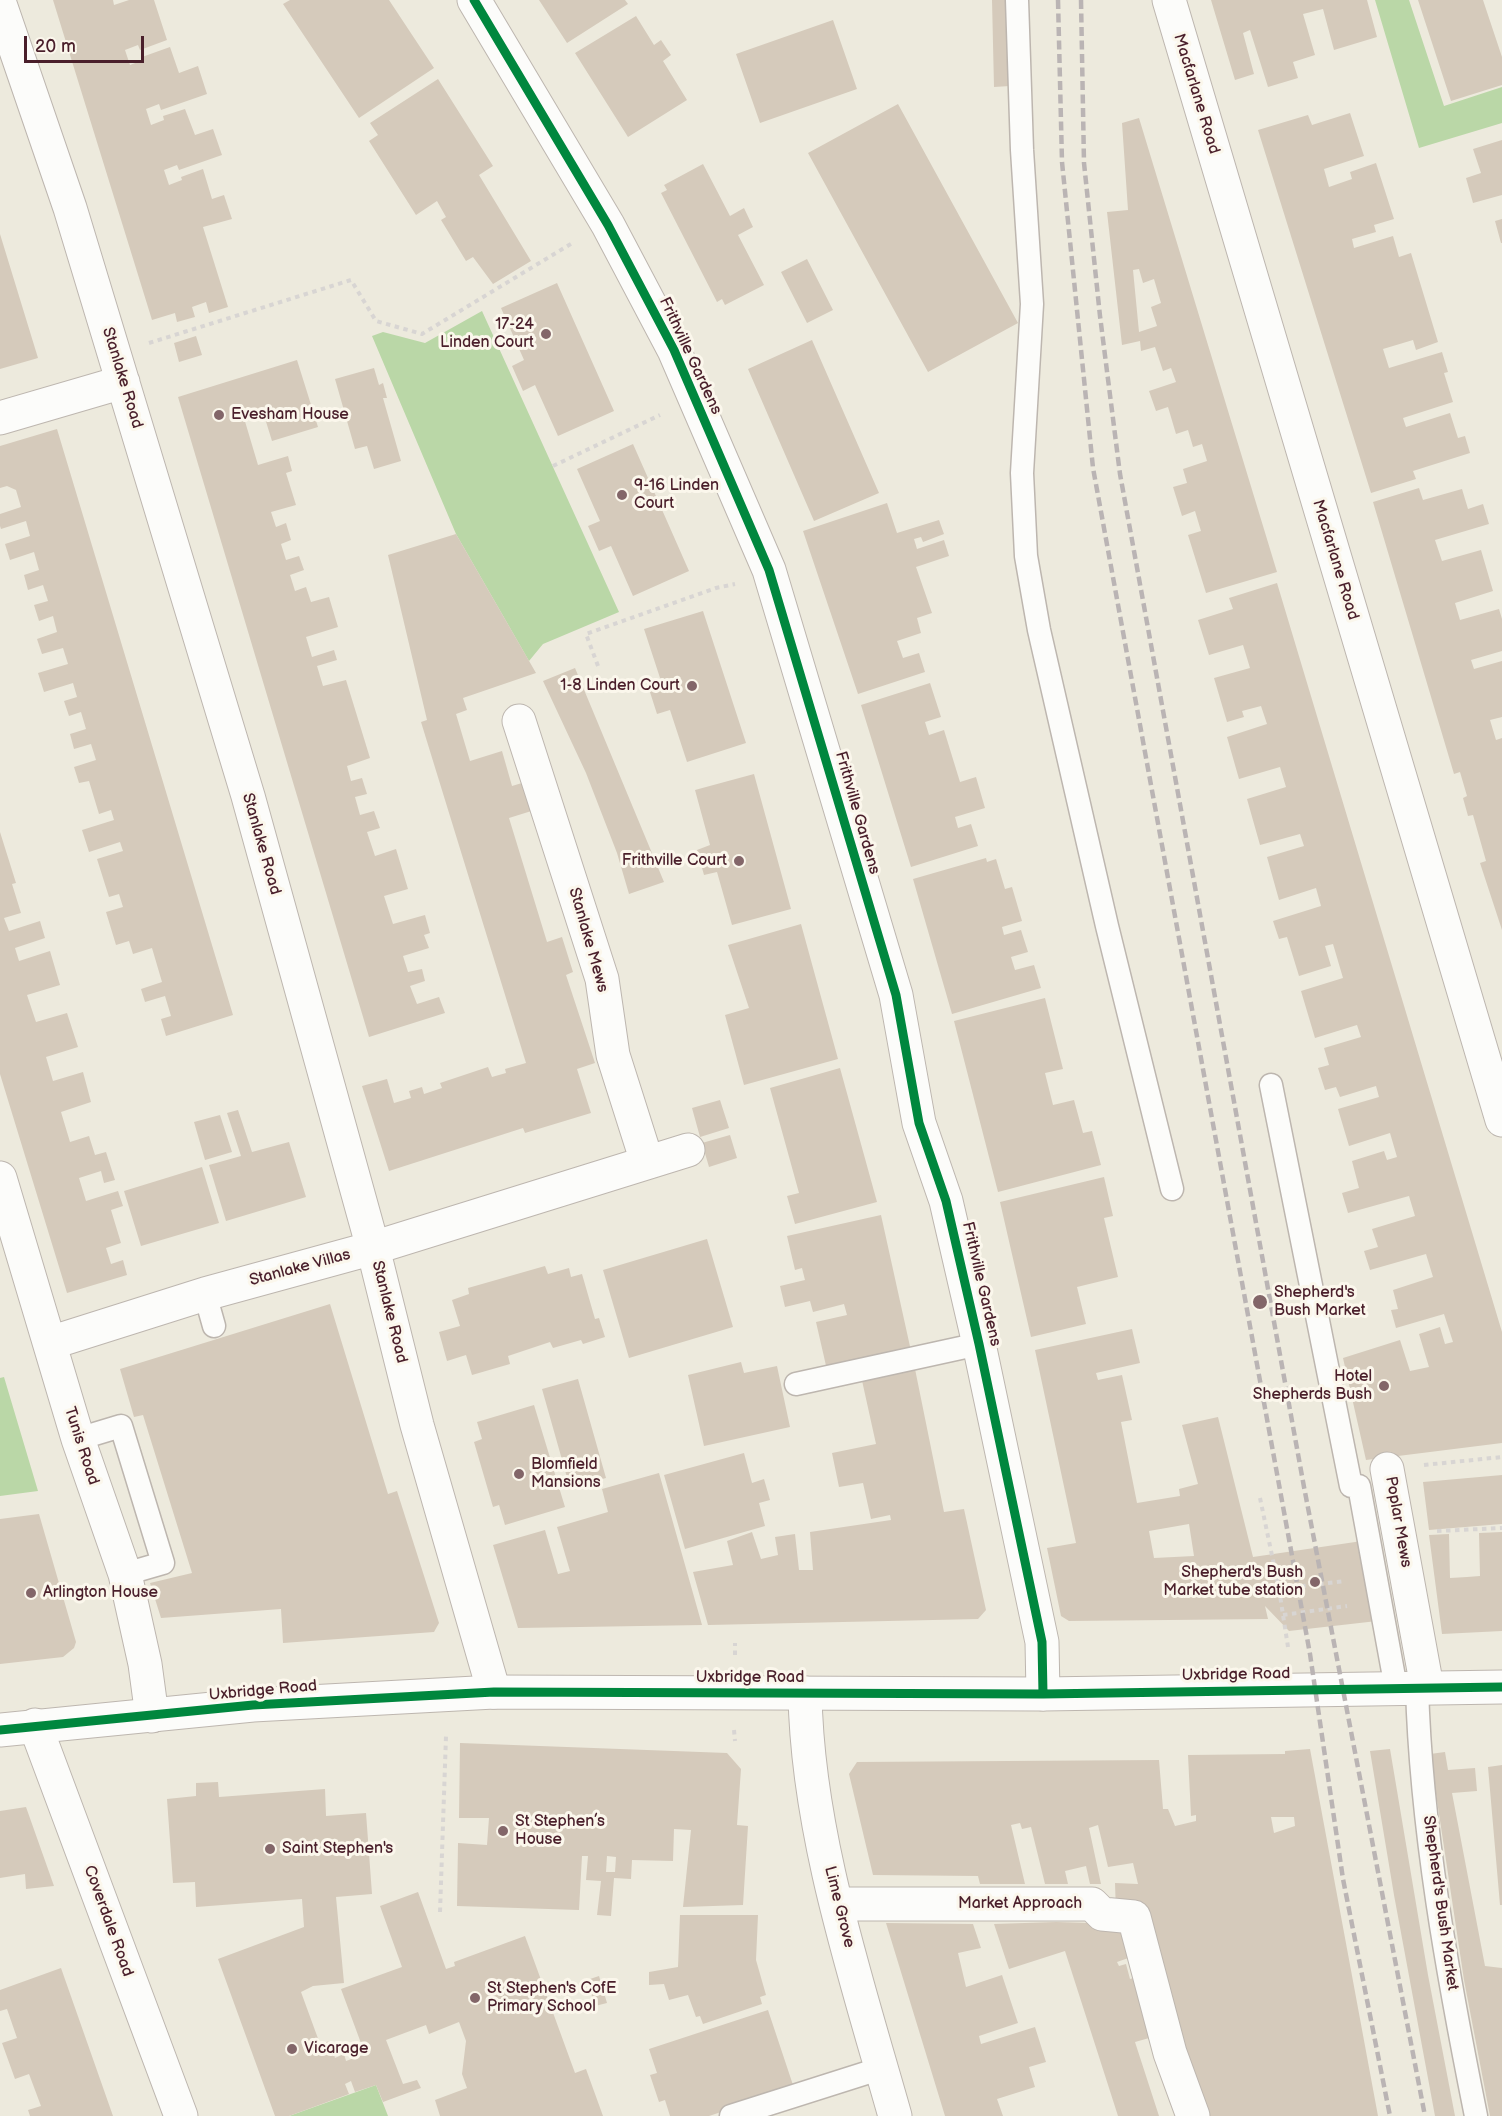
<!DOCTYPE html>
<html>
<head>
<meta charset="utf-8">
<style>
	body { margin:0 }
	#map { position:relative; width:1502px; height:2116px; overflow:hidden; background:#edeadd; font-family:"Balsamiq Sans",sans-serif }
	canvas { display:block }
	.scale { position:absolute; left:24px; top:36px; width:120px; height:27px; box-sizing:border-box; border:3px solid #4a1f2b; border-top:0; padding-left:8px; font-size:18px; line-height:21px; white-space:nowrap; color:#4a1f2b; -webkit-text-stroke:4px #fbf7ec; paint-order:stroke }
</style>
</head>
<body>
<div id="map">
<canvas width="1502" height="2116"></canvas>
<div class="scale">20 m</div>
</div>
<script>
const ctx = document.querySelector('canvas').getContext('2d');
ctx.lineJoin = 'round';
function fillPath(path, color) { ctx.fillStyle = color; ctx.fill(path, 'evenodd'); }
function stroke(path, color, width, dash) { ctx.strokeStyle = color; ctx.lineWidth = width; ctx.lineCap = dash ? 'butt' : 'round'; ctx.setLineDash(dash || []); ctx.stroke(path); }
function label(font, color, halo, rows, align = 'center') {
  ctx.font = font + ' "Balsamiq Sans",sans-serif'; ctx.lineWidth = 6; ctx.setLineDash([]); ctx.textBaseline = 'middle'; ctx.strokeStyle = halo; ctx.fillStyle = color; for (const [text, x, y, turn = 0] of rows) {
    ctx.save(); ctx.translate(x, y); ctx.rotate((+turn || 0) * Math.PI / 180); ctx.textAlign = isNaN(turn) ? turn : align; if (halo) ctx.strokeText(text, 0, 0); ctx.fillText(text, 0, 0); ctx.restore();
  }
}
const green = new Path2D(`
	M1375 0H1409L1444 106 1502 87V123L1419 148Z
	M482 311 619 612 543 644 529 661 456 534 372 336 383 332 425 343Z
	M4 1377 38 1491 0 1496V1378Z
	M376 2085 388 2116H289Z`);
const building = new Path2D(`
	M53 0H113L114 5 129 0H154L167 40 140 50 138 45 125 50 130 65 143 60 142 57 170 47 179 73 198 66 207 94 161 110 159 104 146 109 151 125 164 120 163 116 185 109 195 135 213 129 222 155 179 170 177 165 164 170 169 185 182 180 181 177 203 169 212 199 224 195 232 219 203 227 228 307 209 313 206 302 192 307 195 317 177 322 175 313 152 320Z
	M290 0H389L434 68 359 118 283 4Z
	M539 0H625L628 4 567 43Z
	M992 0H1009L1010 86 994 87Z
	M1211 0H1367L1377 37 1334 50 1323 9 1303 14 1315 55 1293 62 1298 78 1268 87 1250 30 1243 33 1254 74 1235 80Z
	M1418 0H1483L1502 57V85L1451 101Z
	M636 16 654 45 661 40 671 55 663 61 687 100 628 137 575 53Z
	M833 20 857 89 760 123 736 54Z
	M438 79 493 166 479 175 531 261 493 284 473 257 466 261 441 220 446 217 437 201 416 215 369 141 378 135 370 123Z
	M898 104 1018 323 928 372 808 153Z
	M1350 113 1364 156 1324 169 1329 187 1352 179 1350 172 1376 163 1394 219 1374 225 1376 232 1352 239 1354 248 1393 236 1399 257 1411 253 1438 342 1416 350 1413 340 1383 349 1389 368 1442 352 1448 372 1444 373 1453 402 1403 418 1406 427 1450 413 1458 438 1465 436 1470 453 1413 471 1416 479 1371 493 1258 130 1308 115 1312 125Z
	M1139 118 1277 572 1206 593 1188 535 1201 531 1195 511 1182 516 1173 487 1187 483 1183 469 1207 461 1202 444 1193 447 1188 430 1176 434 1168 407 1156 411 1149 391 1176 382 1171 368 1163 371 1155 347 1141 351 1140 341 1122 345 1107 212 1128 210 1122 123ZM1139 269 1143 283 1154 279 1161 303 1151 307 1157 326 1139 332 1133 270Z
	M1502 140V195L1473 203 1466 178 1481 173 1473 149Z
	M703 164 730 216 744 208 753 227 738 235 764 285 725 305 722 299 717 302 661 193 667 190 664 185Z
	M1502 219V243H1501L1495 221Z
	M0 234 38 358 0 369Z
	M807 259 833 310 807 323 781 272Z
	M557 283 614 411 558 436 535 385 523 391 512 366 524 360 501 308Z
	M196 336 202 355 179 362 174 343Z
	M812 340 879 493 814 521 748 369Z
	M297 360 318 427 272 441 263 412 244 418 258 465 288 456 292 471 286 473 296 505 271 512 276 527 286 523 291 540 281 544 286 560 299 556 304 570 290 575 295 591 306 587 311 602 329 597 338 627 306 637 312 657 334 650 337 660 317 666 323 686 346 680 370 758 347 766 351 781 362 778 367 794 355 797 360 815 374 811 380 828 367 832 375 856 396 849 408 889 384 896 393 924 425 915 430 933 424 935 429 948 403 956 408 972 422 969 425 981 410 986 417 1004 439 997 445 1013 369 1037 178 397Z
	M374 368 379 385 383 383 387 398H383L401 461 374 469 367 446 355 449 335 379Z
	M57 429 233 1015 166 1036 161 1019 171 1016 165 996 145 1002 141 989 162 982 152 948 133 954 129 941 116 945 106 912 123 907 119 894 109 897 97 859 123 851 120 842 89 852 82 830 114 820 111 810 99 814 89 781 79 783 74 767 96 760 91 744 74 749 70 734 86 729 81 712 69 716 64 701 77 697 73 683 44 692 38 673 68 664 63 648 42 654 37 639 57 632 53 616 39 621 34 605 48 601 43 585 28 590 24 575 39 570 34 552 10 560 5 544 30 536 26 521 1 529 0 526V514L21 507 16 490 7 486 0 488V446Z
	M633 444 689 571 633 596 611 546 599 551 588 526 600 521 577 469Z
	M1419 488 1423 500 1462 489 1468 509 1483 504 1489 524 1435 540 1442 561 1481 550 1493 591 1455 603 1460 620 1499 609 1502 619V651L1471 660 1474 669 1502 661V717L1490 720 1496 740 1502 738V930L1480 863 1486 861 1473 815 1468 816 1463 798 1467 796 1460 772 1454 774 1373 502Z
	M887 503 897 533 939 520 944 534 923 542 921 537 914 539 917 549 944 540 949 556 916 567 932 613 917 618 921 633 897 641 903 658 919 653 925 672 858 694 803 531Z
	M456 534 536 673 463 698 467 710 456 714 470 761 502 751 512 786 532 780 541 808 509 818 547 942 562 937 573 972 566 975 595 1063 577 1069 591 1113 525 1133 523 1128 389 1171 362 1086 387 1079 394 1103 411 1098 409 1091 422 1087 424 1094 442 1088 440 1083 488 1067 492 1077 506 1073 505 1069 526 1063 421 722 427 720 388 555Z
	M1277 583 1502 1332V1443L1366 1460 1343 1358 1400 1340 1410 1371 1429 1367 1419 1334 1440 1327 1445 1344 1453 1342 1444 1314 1396 1328 1391 1310 1398 1309 1393 1290 1433 1277 1426 1254 1370 1270 1364 1251 1378 1247 1372 1229 1415 1216 1409 1196 1348 1213 1342 1193 1359 1188 1352 1161 1384 1151 1387 1160 1397 1157 1390 1133 1349 1146 1338 1109 1379 1097 1376 1086 1340 1097 1336 1087 1325 1090 1318 1068 1329 1065 1324 1048 1361 1037 1357 1025 1315 1038 1301 991 1343 978 1333 944 1325 946 1331 966 1299 976 1287 937 1279 939 1273 921 1321 906 1316 888 1279 900 1267 857 1304 846 1300 834 1260 845 1247 799 1286 787 1280 767 1239 779 1227 737 1267 724 1261 706 1242 711 1244 717 1227 722 1214 678 1250 668 1243 645 1209 655 1198 620 1233 609 1229 598Z
	M703 611 746 743 687 762 670 710 657 714 649 689 662 684 644 629Z
	M575 668 664 882 629 894 617 853 586 773 543 681Z
	M930 683 941 717 925 722 929 735 944 730 960 782 976 777 985 808 955 817 958 828 971 824 978 846 911 867 861 705Z
	M754 774 791 909 732 925 717 872 704 875 697 850 710 845 695 790Z
	M0 832 16 883 12 884 21 913 4 918 9 931 40 921 45 938 15 948 19 961 50 951 60 985 27 995 36 1022 67 1013 78 1047 46 1057 53 1081 83 1072 91 1102 61 1112 70 1142 89 1136 95 1155 106 1152 115 1180 104 1183 101 1171 79 1178 86 1201 118 1191 123 1206 111 1210 121 1243 106 1248 111 1264 123 1260 127 1275 67 1293 0 1074Z
	M986 858 987 862 996 859 1005 889 1012 887 1022 921 1002 927 1004 935 1021 930 1028 952 1011 957 1015 970 1034 965 1041 988 952 1014 913 879Z
	M801 924 838 1059 744 1085 725 1015 749 1008 728 945Z
	M1045 998 1063 1069 1045 1073 1053 1105 1074 1100 1083 1133 1092 1131 1101 1165 998 1192 954 1021Z
	M840 1068 877 1202 795 1224 787 1196 799 1193 770 1088Z
	M720 1100 729 1128 700 1137 692 1108Z
	M238 1110 252 1152 289 1142 306 1197 226 1221 209 1165 241 1156 227 1113Z
	M220 1115 232 1152 205 1160 194 1122Z
	M730 1135 737 1158 709 1167 702 1143Z
	M202 1167 219 1223 141 1246 124 1191Z
	M1104 1177 1113 1216 1104 1218 1118 1277 1077 1287 1086 1324 1031 1337 1000 1202Z
	M881 1215 911 1351 827 1370 816 1322 847 1315 844 1304 813 1312 810 1301 785 1307 780 1286 805 1280 802 1268 795 1270 787 1236Z
	M707 1239 733 1327 629 1358 603 1270Z
	M545 1266 548 1274 569 1268 571 1277 582 1274 595 1319 599 1318 605 1337 583 1344 581 1340 553 1348 550 1342 508 1356 510 1364 472 1375 466 1355 447 1361 439 1332 460 1326 452 1300 469 1294 468 1288Z
	M330 1304 388 1494 397 1491 439 1623 434 1632 283 1643 281 1609 161 1618 150 1583 192 1573 143 1415 134 1417 120 1369Z
	M1132 1329 1140 1363 1096 1373 1098 1380 1122 1375 1132 1420 1121 1422 1137 1503 1180 1496 1179 1489 1198 1484 1182 1425 1218 1417 1253 1557 1362 1541 1377 1621 1289 1631 1265 1606 1268 1619 1069 1621 1061 1616 1047 1548 1076 1543 1035 1350ZM1189 1524 1194 1556 1154 1558 1149 1531Z
	M741 1362 744 1373 777 1366 790 1427 704 1446 688 1375Z
	M914 1364 944 1512 964 1509 986 1610 978 1619 708 1625 693 1572 733 1565 727 1541 752 1532 761 1559 778 1555 775 1537 795 1534 799 1570H813L810 1532 891 1520 890 1515 871 1519 863 1483 839 1487 832 1453 876 1444 861 1376Z
	M578 1379 606 1478 570 1488 542 1389Z
	M534 1405 565 1507 505 1525 499 1505 493 1507 474 1442 482 1439 477 1422Z
	M744 1453 752 1483 764 1479 770 1500 759 1503 765 1526 685 1549 664 1475Z
	M659 1473 702 1625 518 1628 493 1545 545 1530 558 1574 570 1571 557 1527 608 1512 602 1489Z
	M1502 1475V1524L1429 1530 1423 1482Z
	M39 1514 76 1642 74 1648 63 1657 0 1664V1519Z
	M1502 1532V1631L1442 1634 1429 1535 1449 1534 1450 1578 1467 1577 1480 1576 1479 1533Z
	M460 1743 727 1753 741 1769 737 1825 748 1826 743 1905 683 1907 691 1830 674 1829 673 1861 632 1860 631 1879 614 1878 611 1916 597 1915 601 1881 586 1880 588 1856H582L579 1910 457 1906 458 1843 487 1845 489 1818H459ZM607 1856 616 1857 615 1872H606Z
	M1310 1749 1378 2116H1203L1116 1913 1115 1883 1138 1884 1133 1863 1108 1867 1098 1825 1089 1828 1101 1884H1090L1086 1866 1065 1871 1068 1884H1045L1031 1827 1022 1829 1020 1823 1011 1825 1025 1884H980L978 1876 873 1875 849 1774 857 1762 1159 1760 1163 1809H1168L1175 1826 1196 1821V1815L1191 1816 1188 1755 1285 1754V1751ZM1271 1817H1294L1295 1826 1274 1833Z
	M1390 1749 1428 1975 1455 2116H1435L1394 1895 1370 1751Z
	M1445 1752 1448 1770 1475 1768 1477 1791 1452 1793 1485 1966 1502 1968V2116H1490L1464 1980 1430 1754Z
	M1502 1765V1905H1500L1488 1767Z
	M218 1782 219 1797 325 1789 326 1816 366 1813 372 1894 336 1897 344 1983 313 1986 301 1992 320 2044 330 2041 335 2058 344 2054 346 2061 365 2054 341 1989 402 1967 380 1906 418 1892 446 1969 455 1966 454 1962 525 1936 575 2073 586 2069 603 2116H440L435 2100 467 2088 462 2074 466 2041 459 2022 429 2034 426 2025 386 2040 403 2084 417 2080 421 2088 383 2102 376 2085 355 2092 351 2081 345 2084 349 2094 289 2116H275L218 1959 304 1927 302 1899 196 1907 195 1882 173 1883 167 1799 196 1796V1783Z
	M26 1807 54 1886 26 1889 25 1874 0 1878V1811Z
	M680 1915H758L756 1960 766 1995 760 1997 762 2004 703 2024 700 2016 696 2017 688 1995 669 2000 664 1984 649 1985V1972L678 1967Z
	M1056 1922 1124 1924 1134 1956 1117 1962 1119 1966 1126 1964 1130 1979 1141 1976 1160 2035 1135 2042 1159 2116H1118L1065 1951 1009 1969 994 1924Z
	M886 1923 973 1924 981 1948 958 1953 966 1987 1002 1975 1018 2023 979 2036 981 2044 1035 2027 1046 2062 1029 2067 1035 2087 997 2099 1003 2116H945Z
	M61 1968 113 2116H30L28 2110 41 2106 29 2074 15 2079 2 2043 17 2038 7 2009 0 2011V1990Z
	M599 1976 607 2003 595 2006 587 1980Z
	M768 2010 794 2088 709 2116H670L665 2100 659 2102 650 2075 657 2073 649 2049Z`);
const path = new Path2D(`
	M149 343 351 280 376 321 422 334 574 242
	M553 466 660 415
	M598 666 586 634 716 588 735 584
	M1424 1465 1502 1457
	M1260 1498 1279 1589
	M1437 1531 1502 1528
	M1283 1615 1347 1606
	M1288 1647 1279 1589 1345 1581
	M735 1655V1643
	M734 1730 735 1741
	M440 1912 446 1736`);
const service = new Path2D(`
	M1017 0 1022 150 1032 304 1022 473 1026 556 1039 630 1107 926 1172 1189
	M1271 1085 1351 1486H1359L1396 1688
	M205 1294 214 1326
	M796 1384 979 1344
	M78 1439 121 1426 163 1563 125 1574
	M1417 1687C1421 1829 1448 1977 1476 2116
	M731 2116 882 2068`);
const minor = new Path2D(`
	M474 0 608 225 674 350 769 570 896 995 919 1123 946 1201 979 1344 1042 1642 1043 1694
	M1169 0 1502 1120
	M0 4 70 208 248 796 373 1248 417 1425 494 1692
	M0 418 123 382
	M519 721 602 979 613 1055 647 1162
	M0 1178 78 1439 125 1574 145 1664 152 1716
	M50 1343 205 1294 373 1248 688 1150
	M1387 1469 1427 1687
	M805 1693C807 1833 857 1981 895 2116
	M35 1725 181 2116
	M838 1904H1092L1102 1914 1134 1917 1170 2053 1193 2116`);
const primary = new Path2D(`
	M0 1730 253 1705 494 1692 1043 1694 1502 1687`);
const rail = new Path2D(`
	M1058 0 1062 162 1093 468 1310 1654 1343 1879 1390 2116
	M1081 0 1084 163 1100 316 1120 474 1304 1487 1425 2116`);
const cycleway = new Path2D(`
	M474 0 608 225 674 350 769 570 896 995 919 1123 946 1201 979 1344 1042 1642 1043 1694
	M0 1730 253 1705 494 1692 1043 1694 1502 1687`);
const markers = [
	[546,334,6,"#836669"],
	[219,415,6,"#836669"],
	[622,495,6,"#836669"],
	[692,686,6,"#836669"],
	[739,861,6,"#836669"],
	[1260,1302,8,"#836669"],
	[1384,1386,6,"#836669"],
	[519,1474,6,"#836669"],
	[1315,1582,6,"#836669"],
	[31,1593,6,"#836669"],
	[503,1831,6,"#836669"],
	[270,1849,6,"#836669"],
	[475,1998,6,"#836669"],
	[292,2049,6,"#836669"]
];
const streetNames = [
	["Macfarlane Road",1196,94,73],
	["Frithville Gardens",690,356,65],
	["Stanlake Road",122,378,73],
	["Macfarlane Road",1335,560,73],
	["Frithville Gardens",857,813,74],
	["Stanlake Road",261,844,74],
	["Stanlake Mews",588,940,74],
	["Stanlake Villas",300,1268,-15],
	["Frithville Gardens",981,1284,77],
	["Stanlake Road",389,1312,76],
	["Tunis Road",81,1446,72],
	["Poplar Mews",1398,1522,80],
	["Uxbridge Road",1236,1675,-1],
	["Uxbridge Road",750,1678],
	["Uxbridge Road",263,1691,-5],
	["Shepherd's Bush Market",1440,1903,82],
	["Market Approach",1020,1904],
	["Lime Grove",839,1907,76],
	["Coverdale Road",108,1921,70]
];
const poiNames = [
	["17-24",534,325,"right"],
	["Linden Court",534,343,"right"],
	["Evesham House",231,415],
	["9-16 Linden",634,486],
	["Court",634,504],
	["1-8 Linden Court",680,686,"right"],
	["Frithville Court",727,861,"right"],
	["Shepherd's",1274,1293],
	["Bush Market",1274,1311],
	["Hotel",1372,1377,"right"],
	["Shepherds Bush",1372,1395,"right"],
	["Blomfield",531,1465],
	["Mansions",531,1483],
	["Shepherd's Bush",1303,1573,"right"],
	["Market tube station",1303,1591,"right"],
	["Arlington House",43,1593],
	["St Stephen’s",515,1822],
	["House",515,1840],
	["Saint Stephen's",282,1849],
	["St Stephen's CofE",487,1989],
	["Primary School",487,2007],
	["Vicarage",304,2049]
];
fillPath(green, '#bad7a7');
fillPath(building, '#d5cabb');
stroke(service, '#bdb6af', 25);
stroke(minor, '#bdb6af', 35);
stroke(primary, '#bdb6af', 35);
stroke(path, '#d8d5d3', 4, [4.5, 4.5]);
stroke(service, '#fcfcfa', 22);
stroke(minor, '#fcfcfa', 33);
stroke(primary, '#fcfcfa', 33);
stroke(rail, '#bab4b4', 4.5, [9, 4.5]);
stroke(cycleway, '#00873e', 9);
for (const [x, y, r, color] of markers) { const dot = new Path2D(); dot.arc(x, y, r, 0, 2 * Math.PI); ctx.fillStyle = color; ctx.fill(dot); stroke(dot, '#fbf7ec', 2); }
label('16px', '#4a1f2b', '#fbf7ec', streetNames);
label('16px', '#4a1f2b', '#fbf7ec', poiNames, 'left');
</script>
</body>
</html>
